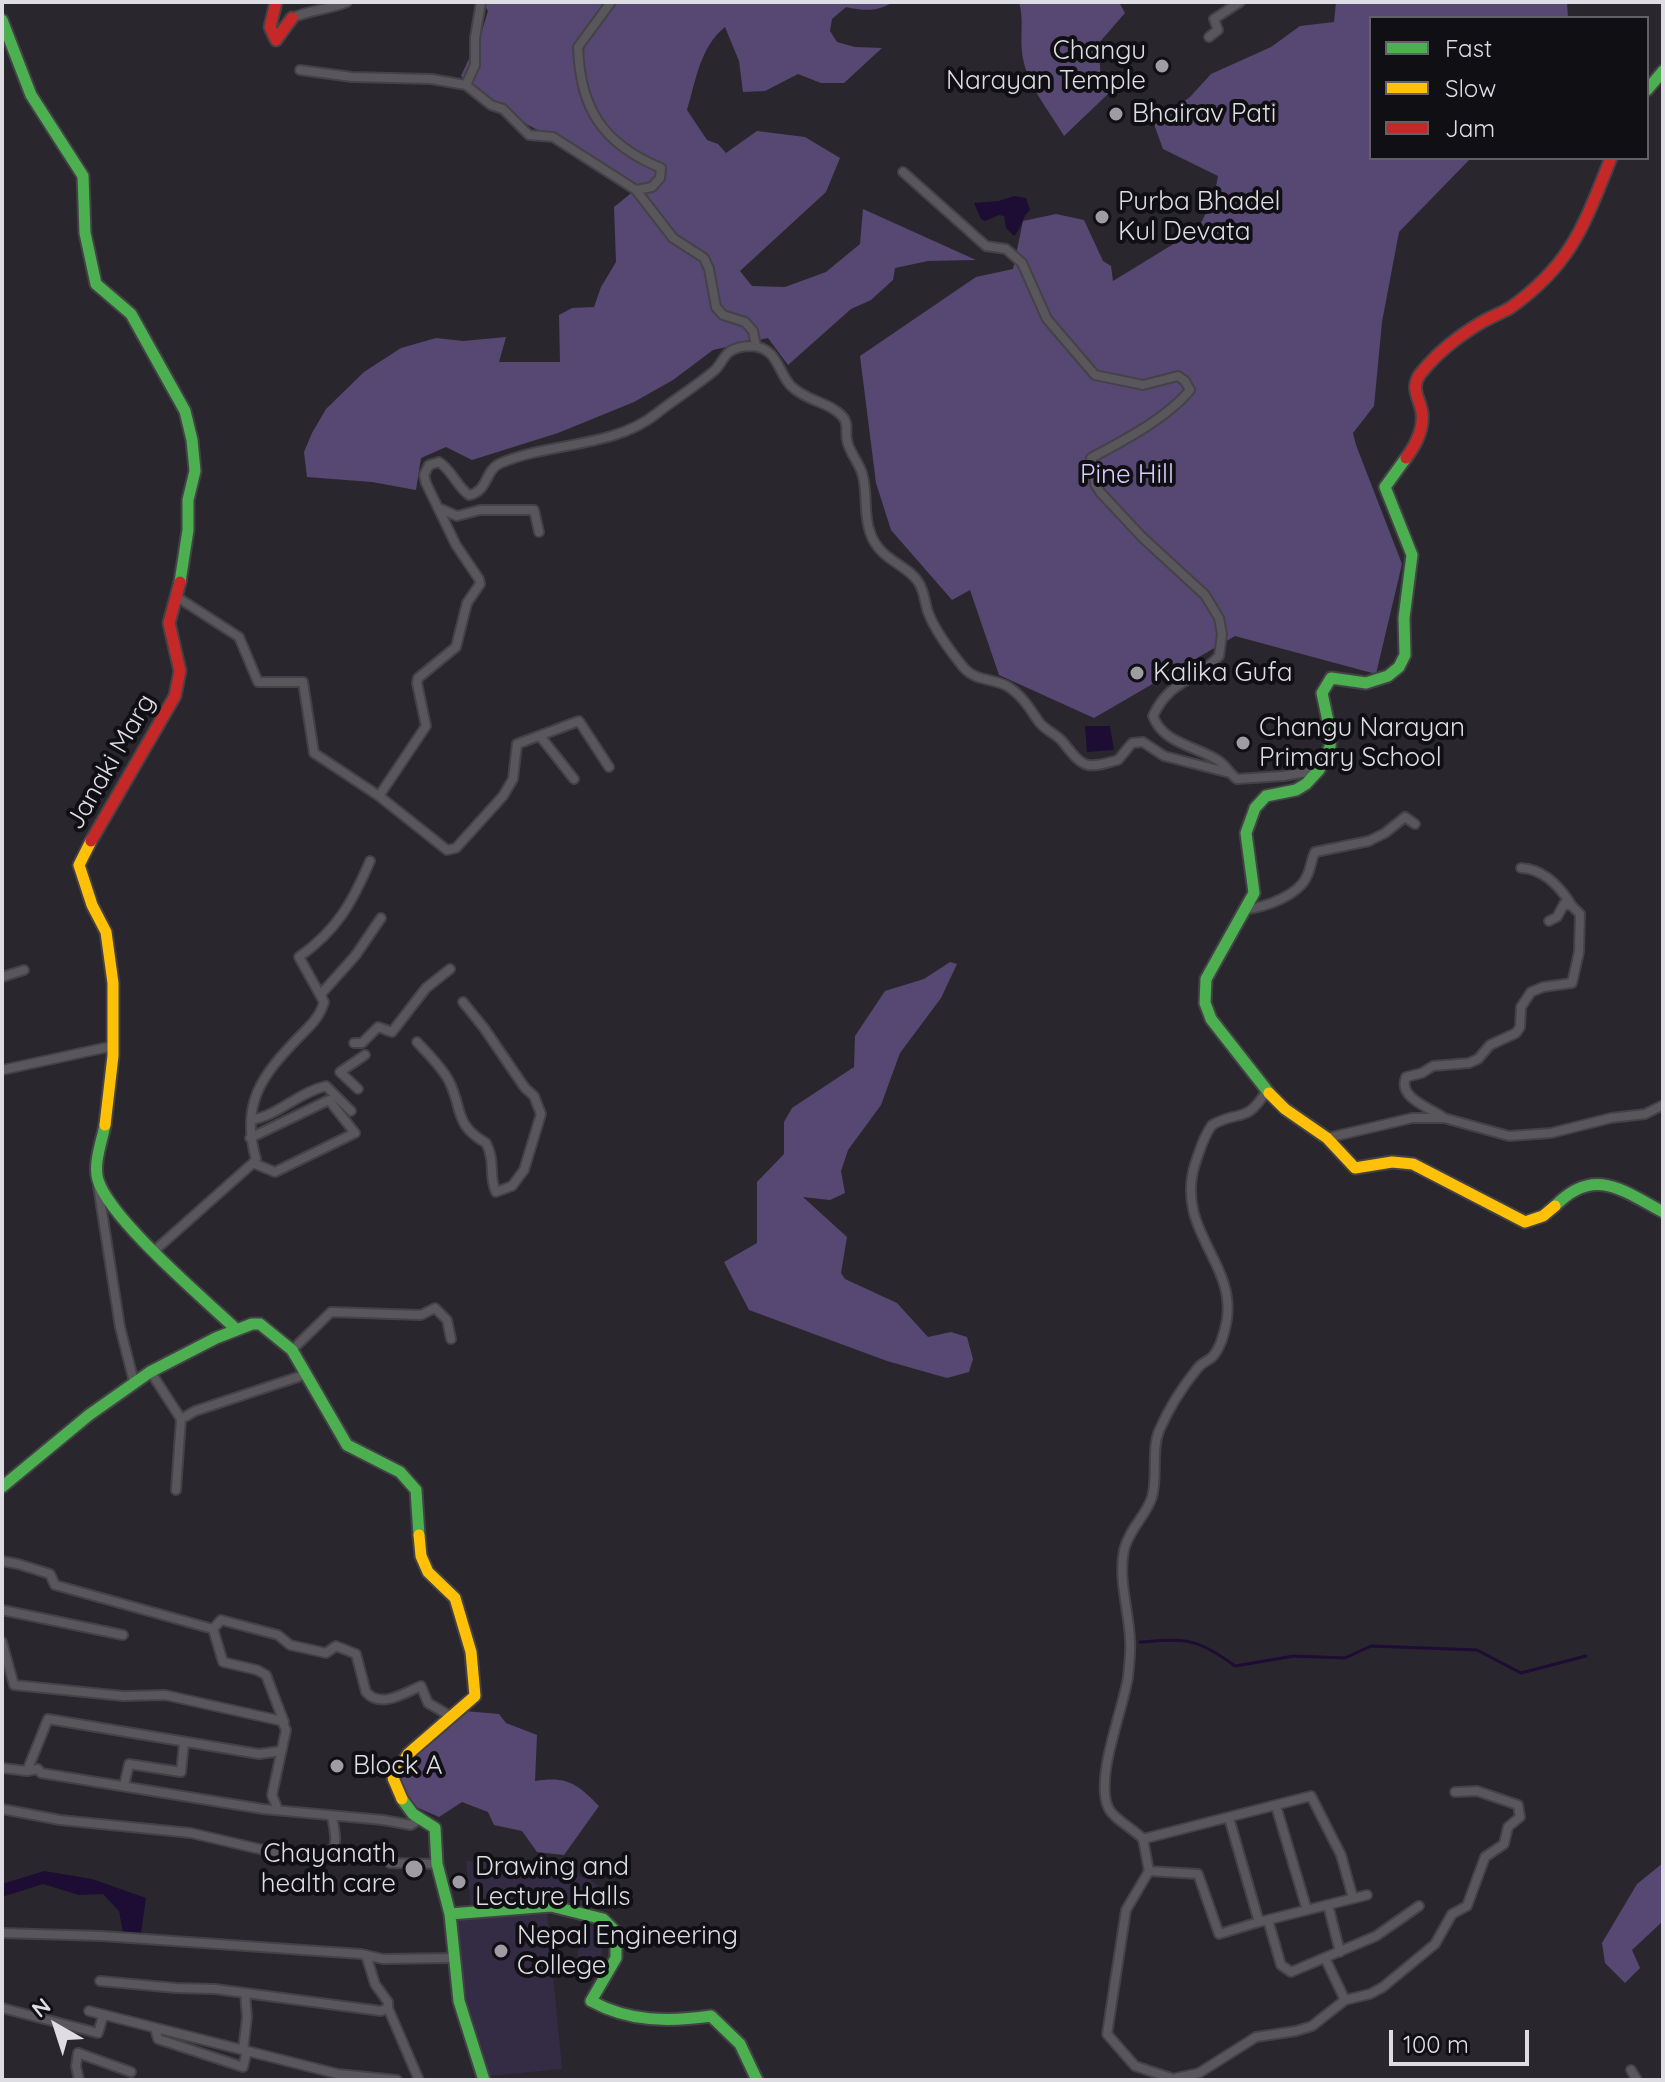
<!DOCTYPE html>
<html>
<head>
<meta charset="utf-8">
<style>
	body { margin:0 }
	#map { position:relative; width:1665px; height:2082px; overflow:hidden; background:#29272d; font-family:Quicksand,sans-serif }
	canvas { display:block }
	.frame { position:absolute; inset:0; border:4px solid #dedde3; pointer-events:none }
	.legend { position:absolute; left:1369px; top:16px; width:280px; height:144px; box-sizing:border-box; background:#100f14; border:2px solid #626167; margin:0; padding:10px 14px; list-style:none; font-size:24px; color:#dedde3 }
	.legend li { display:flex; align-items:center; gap:16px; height:40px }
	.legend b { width:40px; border:2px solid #626167 }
	.north { position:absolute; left:16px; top:1986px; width:80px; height:80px; -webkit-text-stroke:6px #100f14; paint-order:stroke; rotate:321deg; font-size:22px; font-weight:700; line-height:32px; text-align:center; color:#dedde3 }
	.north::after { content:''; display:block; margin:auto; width:28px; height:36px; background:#dedde3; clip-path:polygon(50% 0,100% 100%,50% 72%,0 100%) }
	.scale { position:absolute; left:1389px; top:2030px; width:140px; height:36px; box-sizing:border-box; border:4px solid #dedde3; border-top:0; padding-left:10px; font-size:24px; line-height:28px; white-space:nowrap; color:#dedde3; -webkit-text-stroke:6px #100f14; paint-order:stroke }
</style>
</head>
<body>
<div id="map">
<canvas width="1665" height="2082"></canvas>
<div class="frame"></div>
<ul class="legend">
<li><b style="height:10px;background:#4caf50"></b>Fast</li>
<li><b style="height:10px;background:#ffc107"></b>Slow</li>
<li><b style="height:10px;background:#c62828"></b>Jam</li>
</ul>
<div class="north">N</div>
<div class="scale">100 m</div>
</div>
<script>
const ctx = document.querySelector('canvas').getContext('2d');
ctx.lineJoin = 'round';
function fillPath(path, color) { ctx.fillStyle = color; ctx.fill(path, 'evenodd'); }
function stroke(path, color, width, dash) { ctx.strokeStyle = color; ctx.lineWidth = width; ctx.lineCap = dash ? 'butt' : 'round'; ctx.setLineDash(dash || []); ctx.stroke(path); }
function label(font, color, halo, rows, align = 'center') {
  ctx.font = font + ' Quicksand,sans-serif'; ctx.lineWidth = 8; ctx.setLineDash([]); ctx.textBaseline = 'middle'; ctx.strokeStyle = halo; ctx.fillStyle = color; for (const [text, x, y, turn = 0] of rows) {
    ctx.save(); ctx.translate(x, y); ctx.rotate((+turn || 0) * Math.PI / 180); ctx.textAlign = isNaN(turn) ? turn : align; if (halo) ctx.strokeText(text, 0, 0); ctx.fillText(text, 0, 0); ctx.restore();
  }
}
const green = new Path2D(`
	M466 1861 547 1863 577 1867 580 1877 588 1878 598 1886 602 1909 561 1901 471 1908Z
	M547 1911 562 2069 488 2076 459 1973 457 1917Z
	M582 1924 605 1927 600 1969 576 1967Z`);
const forest = new Path2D(`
	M483 2H893C877 12 864 11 846 7L832 19 830 31 837 42 855 47 882 48 844 83H821L798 74 765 91 743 92 739 61 725 27C700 47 696 80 687 110L707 140 718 144 726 153 757 131 805 137 840 158 826 192 740 271 752 286 785 287 826 272 860 244 863 209 976 260 928 261 895 268 893 280 871 300 851 309 788 365 768 338 713 350 673 380 634 402 558 433 472 460 446 447 421 458 416 490 372 482 307 477 304 452 312 433 326 409 364 372 401 348 436 338 463 341 506 337 499 362H560L559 315 572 308 594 307 601 287 616 262 614 207 635 190C609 173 583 155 556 139 536 128 519 124 505 105 485 103 475 89 461 76L482 31 488 11Z
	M1019 2H1119L1125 13 1098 44 1101 78 1108 94 1064 136C1049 110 1025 83 1022 52 1020 35 1024 19 1019 2Z
	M1336 2H1567L1568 18H1371V158H1471L1399 232 1382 322 1374 406 1353 433 1356 445 1402 564 1376 674 1235 636 1094 718 999 675 970 590 952 600 891 530 876 483 860 356 976 277 1013 269 1023 221 1056 214 1084 220 1103 261 1111 266 1113 281 1198 229 1214 197 1218 176 1163 149 1154 124 1190 97 1211 74 1271 47 1300 26 1334 22Z
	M950 962 957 964 941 998 900 1053 881 1105 848 1150 841 1171 845 1193 830 1200 803 1197 847 1237 841 1273 845 1279 897 1303 928 1337 951 1332 967 1337 973 1359 969 1372 947 1378 887 1361 749 1310 724 1262 757 1243V1182L784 1154V1122L792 1108 854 1067 855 1036 885 991 924 979Z
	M464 1711 499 1714 506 1723 537 1735 535 1781C566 1776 577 1783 599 1806L564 1855 537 1852 522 1831 494 1825 488 1812 462 1802 439 1817 407 1803 394 1776 407 1754Z
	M1663 1863V1921L1632 1950 1640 1968 1625 1983 1605 1963 1602 1943 1637 1884Z`);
const water = new Path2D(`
	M1014 196 1026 198 1030 210C1022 216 1022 228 1014 236L1006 228 1004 216 999 215 985 221 981 219 974 203 999 201Z
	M1110 726 1114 750 1087 752 1085 726Z
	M44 1871 92 1879 146 1898 141 1933 123 1932 119 1911 103 1894 79 1895 43 1884 2 1897V1884Z`);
const stream = new Path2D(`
	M1140 1642C1186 1639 1196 1637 1235 1666L1294 1656 1345 1658 1371 1646 1477 1650 1521 1673 1586 1656`);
const street = new Path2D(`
	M481 2 475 38V65L466 85 491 105 503 109 529 135 553 137 636 190 673 238 704 258 709 269 716 307 723 315 745 322 753 331 756 346
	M611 2 578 47C580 109 603 144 661 168L660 178 652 187 636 190
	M292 18C308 10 328 10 347 2
	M1209 37 1218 30 1214 19 1240 2
	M300 70 352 77 431 79 466 85
	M903 172 986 246 1006 249 1022 263 1047 319 1095 375 1143 385 1178 376 1185 381 1190 390C1167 418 1123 441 1091 458L1095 484 1100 492 1142 537 1205 595 1219 618 1222 634 1219 656C1196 682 1170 679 1153 716 1163 744 1197 746 1219 761 1226 766 1230 774 1237 779L1283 776 1318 770
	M441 509 457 516 480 510H534L539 532
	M177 597 239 637 258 682H303L314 753 379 796 447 850 456 848 503 796 513 779 517 744 579 721 609 767
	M540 736 574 779
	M379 796 426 726 417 683 418 678 456 647 467 603 480 584 479 579 456 545 426 483 424 475 429 465 439 462C452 470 457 487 469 495 489 491 484 470 501 463 550 442 613 448 656 414 675 399 696 386 714 371 720 366 723 357 729 352 736 347 743 346 752 346 778 348 777 371 791 386 806 401 830 402 843 417 849 424 845 431 847 440 849 452 858 461 862 473 868 492 863 513 870 532 879 561 908 564 919 583 924 591 925 603 928 612 935 631 951 652 964 668 977 682 993 678 1007 686 1022 695 1030 709 1039 722 1045 730 1056 734 1062 741 1068 748 1075 759 1083 763 1092 769 1109 762 1118 760L1132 743 1143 742 1164 756 1230 773
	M1521 868C1544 869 1561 888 1572 906
	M1247 909C1266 907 1299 895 1307 876 1311 868 1311 860 1315 852L1369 841 1385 833 1405 817 1415 824
	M2 977 24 970
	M321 994 355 956 381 918
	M417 1042C428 1054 441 1066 449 1081 463 1109 454 1125 486 1143 496 1162 488 1175 496 1192L512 1186 524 1170 541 1114 534 1096 525 1088 484 1028 463 1002
	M354 1043H362L378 1027 392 1032 426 988 450 969
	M2 1070 113 1046
	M358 1089 340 1072 365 1055
	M1444 1118C1431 1108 1397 1098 1406 1077L1422 1073 1433 1066 1469 1063 1478 1059 1490 1045 1516 1033 1520 1027 1521 1007 1531 992 1543 987 1572 983 1579 952 1580 914 1572 906 1564 904 1557 917 1549 921
	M251 1120C279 1115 299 1092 326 1086L351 1111
	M250 1138 329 1100 355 1133 275 1172 253 1163
	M1327 1138 1412 1118H1444L1509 1136 1551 1133 1611 1118 1645 1114 1663 1105
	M98 1186 120 1327 134 1382
	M154 1251 253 1163 256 1159C240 1104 262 1075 299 1037 310 1026 320 1017 324 1002L299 957C337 930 352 903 370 861
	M292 1350 331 1312 421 1315 435 1308 447 1320 451 1339
	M150 1371 181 1419 176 1490
	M181 1419 195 1411 307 1374
	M2 1561 18 1564 50 1574 55 1585 213 1629 221 1620 278 1635 290 1645 326 1653 336 1646 356 1654 366 1692C381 1709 404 1693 421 1686L428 1703 452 1717
	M2 1610 123 1635
	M213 1629 223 1662 257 1670 266 1675 284 1722
	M2 1642 14 1685 123 1696 165 1695 282 1721 286 1730 272 1795 278 1810
	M2 1768 27 1771 38 1769 41 1773 263 1809 383 1820 411 1825 418 1820
	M27 1771 48 1719 259 1754 281 1751
	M124 1786 129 1764 181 1772 184 1743
	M1276 1806 1307 1910
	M2 1809 60 1820 191 1833 268 1851 318 1858 330 1855C339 1843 334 1830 332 1816
	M1229 1818 1259 1922
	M1143 1839 1311 1796 1341 1855 1353 1898
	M390 1863 437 1864
	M1149 1871 1198 1874 1219 1934 1259 1922 1367 1895
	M1328 1905 1340 1952
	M1268 1920 1281 1965 1291 1972 1376 1936 1419 1906
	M2 1933 102 1936 361 1954 383 1959 454 1958
	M1325 1958 1345 2000
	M100 1981 176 1988 215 1989 381 2011 388 2008V2002L375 1984 366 1955
	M2 2008 98 2033 103 2016
	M388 2008 419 2080
	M89 2011 338 2074 397 2080
	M155 2028 158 2039 243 2067 247 2051
	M243 2050 247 2017 245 1993
	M1631 2070 1637 2080
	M1176 2078 1199 2073 1256 2037 1296 2031 1312 2026 1345 2000 1370 1994 1383 1987 1435 1944 1452 1914 1467 1906 1485 1857 1504 1844 1508 1827 1520 1817 1518 1805 1477 1791 1455 1792
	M79 2080 76 2066 78 2053 131 2072
	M1177 2080 1135 2066 1107 2034 1126 1910 1149 1871 1143 1839C1134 1829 1112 1818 1108 1807 1095 1777 1123 1710 1128 1677 1129 1665 1131 1652 1130 1640 1129 1611 1118 1580 1124 1550 1129 1529 1146 1516 1152 1497 1158 1476 1151 1451 1159 1431 1168 1410 1183 1386 1197 1369 1201 1363 1206 1362 1211 1358 1220 1350 1225 1331 1227 1319 1235 1261 1175 1230 1195 1164 1200 1150 1203 1137 1212 1125 1240 1109 1246 1125 1267 1090`);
const fast = new Path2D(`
	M2 20 31 95 83 176 85 233 96 284 131 314 185 411 192 440 195 471 188 500V530L180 582
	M1647 90 1663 71
	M1269 1093 1211 1019 1205 1003 1206 979 1254 893 1246 833 1255 808 1266 796 1296 790 1306 784 1319 770 1330 747 1331 735 1322 693 1331 678 1366 683 1388 676 1399 667 1405 655 1404 618 1412 555 1385 487 1406 458
	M105 1125C102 1141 93 1164 98 1180 110 1219 203 1298 236 1329
	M1555 1206C1594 1166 1622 1190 1663 1212
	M2 1487 89 1415 150 1372 216 1338 252 1324H260L292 1350 347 1445 400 1472 416 1490 419 1535
	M402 1799 413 1814 435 1828 437 1864 450 1914 459 2001 484 2080
	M450 1914 551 1906 603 1919 616 1932V1958L591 2001C629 2022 669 2022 711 2016L740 2044 757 2080`);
const slow = new Path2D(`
	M91 841 79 865 92 905 106 932 113 983V1056L105 1125
	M1269 1093 1285 1109 1327 1138 1355 1168 1392 1162 1413 1164 1525 1222 1543 1216 1555 1206
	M402 1799 393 1778 408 1754 475 1696 471 1652 455 1598 428 1572 421 1556 419 1535`);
const jam = new Path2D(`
	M276 2 270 27 276 40 292 18
	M1406 458C1415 446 1424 430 1422 413 1420 398 1409 388 1421 373 1437 353 1460 335 1482 322 1491 317 1501 313 1510 308 1572 264 1584 225 1611 158
	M91 841 175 696 180 671 169 623 180 582`);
const markers = [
	[1162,66,8,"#9f9da3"],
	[1116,114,8,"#9f9da3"],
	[1102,217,8,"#9f9da3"],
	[1137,673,8,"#9f9da3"],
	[1243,743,8,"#9f9da3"],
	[337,1766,8,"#9f9da3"],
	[414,1869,10,"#9f9da3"],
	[459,1882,8,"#9f9da3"],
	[501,1951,8,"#9f9da3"]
];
const poiNames = [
	["Changu",1146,51,"right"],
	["Narayan Temple",1146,81,"right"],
	["Bhairav Pati",1132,114],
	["Purba Bhadel",1118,202],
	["Kul Devata",1118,232],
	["Kalika Gufa",1153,673],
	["Changu Narayan",1259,728],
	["Primary School",1259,758],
	["Block A",353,1766],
	["Chayanath",396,1854,"right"],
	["health care",396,1884,"right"],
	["Drawing and",475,1867],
	["Lecture Halls",475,1897],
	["Nepal Engineering",517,1936],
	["College",517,1966]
];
const parkNames = [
	["Pine Hill",1127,475]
];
const streetNames = [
	["Janaki Marg",111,762,-60]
];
fillPath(green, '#342c45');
fillPath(forest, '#574873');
fillPath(water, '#1d0c34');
stroke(stream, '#1d0c34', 3);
stroke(street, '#434246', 12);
stroke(fast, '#434246', 15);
stroke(slow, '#434246', 15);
stroke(jam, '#434246', 15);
stroke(street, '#59575c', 8);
stroke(fast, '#4caf50', 11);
stroke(slow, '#ffc107', 11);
stroke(jam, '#c62828', 11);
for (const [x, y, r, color] of markers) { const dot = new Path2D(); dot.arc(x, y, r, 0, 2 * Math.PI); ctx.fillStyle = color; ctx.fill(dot); stroke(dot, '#100f14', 3); }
label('26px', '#dedde3', '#100f14', poiNames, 'left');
label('26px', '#daccfb', '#100f14', parkNames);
label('26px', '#dedde3', '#100f14', streetNames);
</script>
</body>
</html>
